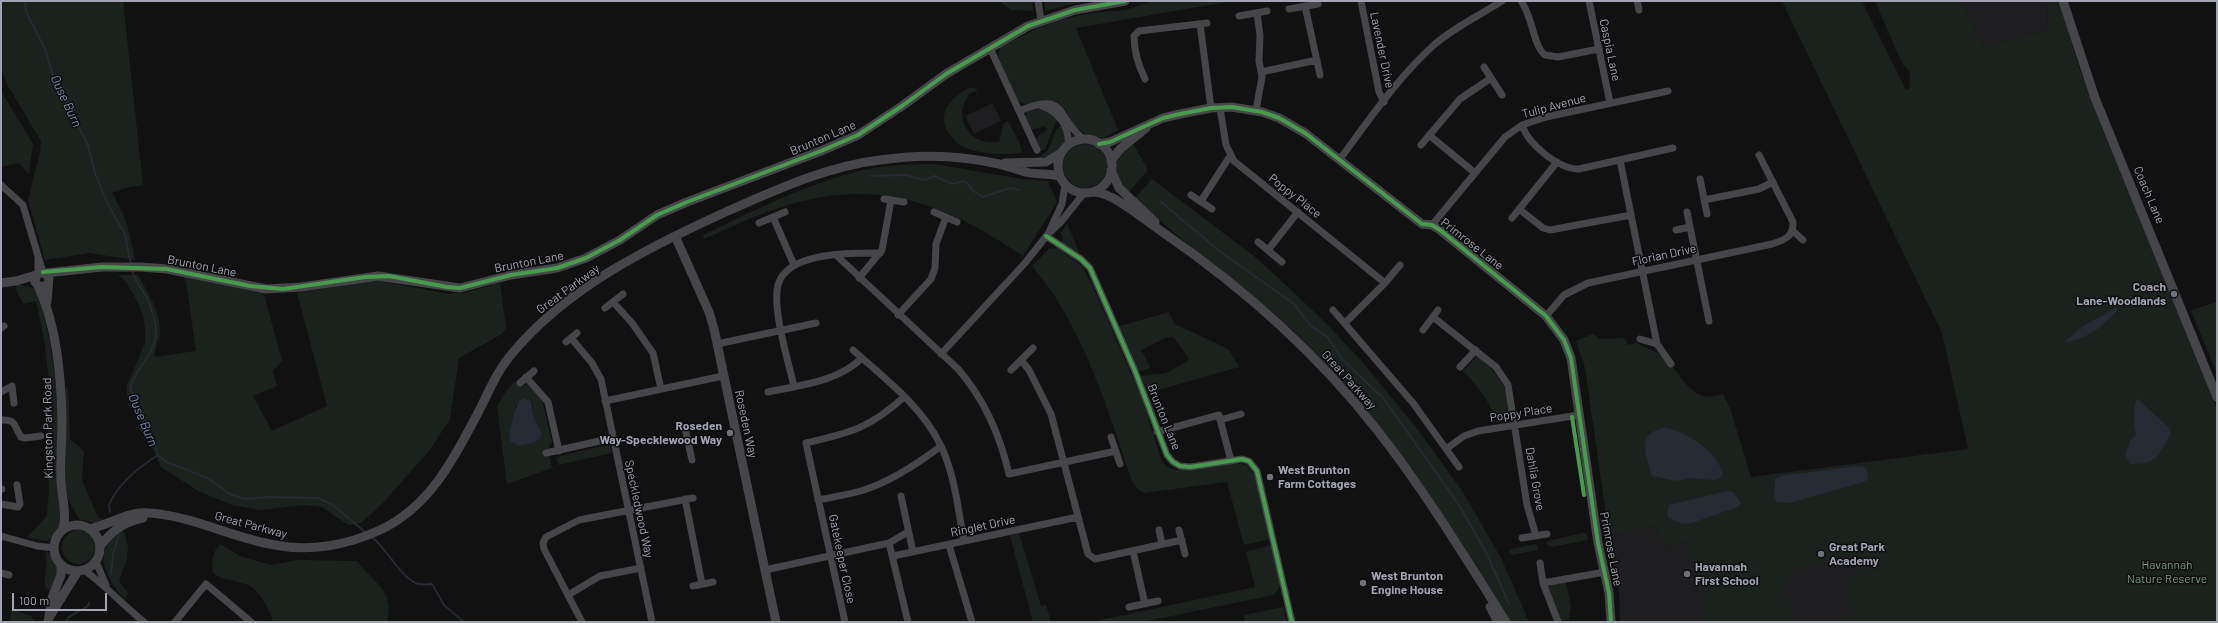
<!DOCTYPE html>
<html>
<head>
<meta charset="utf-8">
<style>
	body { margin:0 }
	#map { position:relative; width:2218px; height:623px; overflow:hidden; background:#111112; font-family:Barlow,sans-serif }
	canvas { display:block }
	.frame { position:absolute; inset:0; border:2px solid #a2a4b3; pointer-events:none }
	.scale { position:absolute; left:12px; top:593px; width:95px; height:18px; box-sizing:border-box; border:2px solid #a2a4b3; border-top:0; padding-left:5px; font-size:12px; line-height:14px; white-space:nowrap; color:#a2a4b3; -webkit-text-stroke:3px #0c0c0d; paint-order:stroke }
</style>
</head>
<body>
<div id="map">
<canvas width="2218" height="623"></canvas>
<div class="frame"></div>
<div class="scale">100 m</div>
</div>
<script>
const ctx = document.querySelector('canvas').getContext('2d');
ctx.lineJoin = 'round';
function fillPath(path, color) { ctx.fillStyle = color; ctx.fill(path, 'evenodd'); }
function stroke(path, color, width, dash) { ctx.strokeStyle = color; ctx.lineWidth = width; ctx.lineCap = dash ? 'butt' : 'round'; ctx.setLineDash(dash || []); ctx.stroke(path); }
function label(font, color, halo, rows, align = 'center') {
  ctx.font = font + ' Barlow,sans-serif'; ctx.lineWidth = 3; ctx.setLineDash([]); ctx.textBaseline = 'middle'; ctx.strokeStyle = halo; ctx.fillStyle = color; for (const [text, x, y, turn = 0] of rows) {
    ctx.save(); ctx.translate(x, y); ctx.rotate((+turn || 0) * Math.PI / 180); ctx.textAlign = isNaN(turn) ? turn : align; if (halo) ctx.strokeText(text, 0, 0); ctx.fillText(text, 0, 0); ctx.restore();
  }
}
const built = new Path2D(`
	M1961 1H2048L2047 30 1984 47Z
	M993 103 1001 121 974 134 965 116Z
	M1873 481 1880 622H1620L1619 592 1609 535 1656 526 1665 547Z`);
const green = new Path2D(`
	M1 1H123L143 185 125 188 112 193C126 216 130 233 135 260L89 253 45 260 28 200 40 152 41 141 8 86 1 69Z
	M999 1H1032L1033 11 1011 10Z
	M1044 1H1086L1045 11Z
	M1153 1H1233L1076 28 1118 130 1104 138 1086 135 1075 126 1066 111 1055 102 1043 101 1026 104 1020 102 1016 97 1000 61 998 53 1001 47 1032 31 1059 20 1092 13 1126 10Z
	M1782 1H1862L1906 90 1909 89 1910 72 1902 63 1875 1H1961L1984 47 2047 30 2048 1H2059L2079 67 2100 123 2201 363 2217 410V622H1855L1845 581 1859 573 1862 566 1859 559 1853 556 1802 567 1791 573 1785 587 1793 622H1706L1688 540 1664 547 1656 526 1609 535 1585 368 1576 341 1593 334 1600 339 1624 338 1628 345 1636 343C1643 347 1659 352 1664 357 1684 376 1690 405 1723 394L1730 408 1751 477 1968 449 1942 333Z
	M969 88H975L978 91 970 93C951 118 969 146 999 142L1003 125 1007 121C1012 126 1022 146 1022 153 1003 155 982 155 964 147 958 145 955 140 950 135 935 115 950 98 969 88Z
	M1 91 33 144 29 174 19 163 1 167Z
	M1040 108 1049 111 1057 120 1045 149 1041 151 1036 139 1039 135 1047 130 1045 126 1032 130 1025 117 1027 112Z
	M1062 125C1073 145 1052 157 1035 159 1057 151 1048 133 1062 125Z
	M1063 166a22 22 0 1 1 44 0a22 22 0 1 1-44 0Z
	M1133 144 1147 168V171L1129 192C1108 172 1112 159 1133 144Z
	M935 164 1027 180 1048 181 1057 202 1023 256C936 197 865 174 762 214 743 221 723 231 704 239L703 235C753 211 804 185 859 171 884 165 910 164 935 164Z
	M1152 179 1259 260 1324 321 1364 364 1419 431 1463 492 1501 558 1529 622H1508C1448 525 1390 426 1308 345 1255 291 1190 251 1135 198Z
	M1067 223 1080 254 1061 242 1063 240 1061 233Z
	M1057 247 1082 266 1093 287 1141 396 1161 459C1165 466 1169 469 1177 470L1234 463 1246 465 1255 475 1270 539 1244 545 1227 482 1144 493 1138 489 1132 481C1111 419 1091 354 1056 298 1049 287 1040 276 1032 266L1050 248 1055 249Z
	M118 275H138C147 291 161 312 160 332 159 340 155 349 154 357L196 351 186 282 183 276 262 293 265 298 282 361 273 371 277 386 253 396 272 431 327 406 297 293 375 280 448 294 468 292 500 283 506 328 502 334 459 358 450 419 429 451 382 504 361 523 348 525 322 507 305 505 260 510 233 505 200 492 161 467 140 418 131 406 127 395V385L145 343V329L143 315 138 303 126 282Z
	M17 284 33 288C43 305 46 324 50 344 60 401 60 460 61 518 60 530 57 534 47 541L27 537 47 516 49 489 47 458 50 387 44 339 36 301 23 304 16 290Z
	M2217 302V374L2191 310Z
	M1169 312 1175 324 1228 349 1239 367 1148 393 1141 376 1166 373 1188 361 1189 358 1173 337 1165 338 1141 350 1150 366 1149 369 1142 371 1138 369 1120 326Z
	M1477 356C1496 371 1513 393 1510 420L1497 423C1490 402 1479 387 1463 371Z
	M515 382 520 387 529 384 542 400 552 442 548 449 543 451 544 456 549 455 552 468 507 484 497 407 508 388ZM532 401 534 418 542 432 541 437 510 428 516 405Z
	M68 387 70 439 84 451 82 480 98 517 105 521 95 523 79 519 70 503 66 492 65 388Z
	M610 444 612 453 558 465 556 457Z
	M123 528 128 547 127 559 119 580 121 584 128 592 125 599C112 585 96 564 108 543 111 538 119 533 123 528Z
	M62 547a17 17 0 1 1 34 0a17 17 0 1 1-34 0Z
	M1019 533 1041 606 1046 605 1051 622H1033L1010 536Z
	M1582 533 1587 534 1588 540 1552 547 1546 544 1548 541Z
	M220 544 240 556 271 565 297 560 357 561C373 583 395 590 387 622H273C270 610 259 588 246 584 234 580 224 581 213 573 211 562 212 553 220 544Z
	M1536 544 1538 549 1537 550 1512 555 1509 552 1511 549Z
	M1272 545C1275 559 1288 586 1273 595L1143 622H1092L1255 587 1246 552Z
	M45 551C62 561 57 575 53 591L46 588C42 576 50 563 45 551Z
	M1566 582 1571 607 1569 619 1561 622 1547 588 1550 585Z
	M1283 607 1287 622H1245L1244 615Z
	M11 609 31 616 35 622H10Z`);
const water = new Path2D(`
	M2117 307V311C2099 330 2089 337 2064 343L2080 328Z
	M523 398 531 401 534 418 542 432 541 437 535 442 519 446 510 441C508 432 515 402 523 398Z
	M2138 399 2169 428 2171 433C2158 455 2158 465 2130 464L2125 454 2131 440 2136 435C2133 424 2133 412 2136 400Z
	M1665 428C1686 430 1718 453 1723 474L1719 479 1712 480 1692 478 1677 481 1652 476C1646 454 1635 433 1665 428Z
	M1858 466 1864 467 1868 472 1867 480 1864 482 1789 503 1777 502 1774 498 1775 479 1780 476Z
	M1727 491 1733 492 1741 503 1738 507 1692 523 1683 524 1669 518 1667 513 1669 505Z`);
const stream = new Path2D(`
	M25 1 26 12 45 49 55 82 88 145 95 173 107 203 125 234 131 265
	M871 176 906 175 924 180 935 176 952 184 965 181 975 192 983 197 1010 188 1019 190
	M1160 201 1218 250 1293 303 1311 326 1327 337 1343 360 1384 399 1459 505 1487 554 1509 604
	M132 269C133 279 141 287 146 296 151 306 157 323 156 335 154 356 134 369 130 390L137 399 158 455 166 462 208 478 228 493 244 499 268 497 318 498 333 505 365 532
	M110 512 109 505C118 483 139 467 158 455
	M372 537C386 548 403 581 419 584 423 585 428 584 432 584L444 605 464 622
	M111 574 113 554 119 535
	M66 622 69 617 88 606 89 603`);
const minor = new Path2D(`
	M1038 1 1041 20
	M1361 1 1379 92 1384 102
	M1521 1C1533 17 1533 46 1545 55L1558 57 1599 49
	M1589 1 1610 103
	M1637 1 1639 10
	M1305 6 1320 75
	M1289 9 1318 4
	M1239 16 1267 11
	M1200 24 1211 108
	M990 48 1037 150
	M1484 67 1502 95
	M1261 72 1317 60
	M1145 79C1138 65 1134 51 1134 36L1139 31 1207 23
	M1039 105C1057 110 1070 126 1068 145
	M1220 108 1226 145 1234 161 1385 283 1400 265
	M1256 110 1262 77 1259 61 1260 35 1257 13
	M1019 111C1068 91 1055 116 1083 139
	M1522 125C1528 144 1558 169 1579 169L1673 148
	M1429 135 1475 173
	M1421 145 1460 99 1491 78
	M1340 159C1369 120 1398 77 1435 44 1455 27 1480 15 1502 1
	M1620 160 1657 344
	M1700 179 1707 214
	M1 185 23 205 38 256
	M1065 185 1062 204 1048 234 1060 223 1084 193
	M1191 195 1212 209
	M884 199 904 202
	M1704 200 1759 189 1773 182
	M1201 201 1230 156
	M1519 209 1543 228 1550 230 1631 215
	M934 212 957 222
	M1687 212 1709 321
	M773 217 794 265
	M1512 218 1557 162
	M759 223 785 212
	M1432 225 1505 137 1522 125 1546 117 1668 91
	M1676 230 1690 227
	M1793 231 1803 240
	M1046 236 1081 259 1090 268 1135 371 1167 455 1173 462 1180 466 1190 467 1242 459 1249 461 1257 471 1292 622
	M1258 242 1282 262
	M1268 250 1298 212
	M836 255 958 369C985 400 1000 435 1009 474L1116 451
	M38 273V256L43 272
	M859 278 882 250 891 200
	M613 302 632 323 653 353 661 389
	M605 308 623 294
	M1333 310 1413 403 1459 467
	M898 315 931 279 935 268 936 244 946 217
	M1546 316 1564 295 1588 283 1772 244C1784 240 1794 237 1793 222L1759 155
	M1433 317 1496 367 1508 385 1527 505 1536 536
	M1345 323 1385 283
	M1 328 4 326
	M1423 330 1438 310
	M571 338 592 363 601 379 652 622
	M1640 339 1657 344 1671 364
	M566 342 577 333
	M717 344 816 323
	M853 350C885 379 922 406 941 446 955 475 958 510 964 541
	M941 354 1025 263 1048 234
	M1021 360 1029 370 1051 414 1088 554 1095 559 1182 540
	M1460 367 1476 350
	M1011 370 1033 348
	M526 377 548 402 559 451
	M520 383 534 371
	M794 386C788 361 772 308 778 285 787 251 853 253 880 253
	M1 392 12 386 14 403
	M768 392C801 385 837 382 862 358
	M605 401 723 376
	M1 420C16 419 14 426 21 437L25 438 41 436
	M1220 420 1241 414
	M685 428 692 460
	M1157 432 1219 415 1231 461
	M1111 437 1120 464
	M1446 449 1464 436 1478 431 1579 415
	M546 453 613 438
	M1 489H2
	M901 496 913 552
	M685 499 702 584
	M818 500C832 497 847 495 861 491 890 482 916 465 941 446
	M1 504 18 507 20 504 17 485
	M1159 530 1162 544
	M1179 530 1185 554
	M1 536 37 546 54 548
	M1522 538 1547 534
	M889 543 908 622
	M949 545 972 622
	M1133 551 1145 604
	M893 556 1078 517
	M96 562 106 585
	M1540 563 1543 583 1558 622
	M84 570C106 586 123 605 144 622
	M765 570 889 543 908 532
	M1 573 9 575
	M1543 583 1605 572
	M693 586 713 582
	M568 595 600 576 641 568
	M1129 607 1158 601
	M175 622 206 584 251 622
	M582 622 544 549 543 543 546 537 579 520 693 498
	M845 622 806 443C850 433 870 428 904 397`);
const tertiary = new Path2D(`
	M2063 1 2095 98 2217 397
	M1058 166a27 27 0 1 1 54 0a27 27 0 1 1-54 0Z
	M1099 144 1110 142 1163 118 1180 114 1211 108 1232 107 1262 112 1279 118 1305 133 1422 224 1432 225 1440 230 1546 316 1564 340 1571 358 1598 543 1609 593 1611 622
	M1111 161 1120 149 1146 128
	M1005 163 1046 162 1061 153
	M1111 170 1119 188 1155 222
	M1094 192C1114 193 1143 219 1161 231 1241 286 1317 353 1377 430 1425 491 1465 557 1506 622
	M675 236 709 312 714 329 776 622
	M46 273 102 267H141L167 269 266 289 301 287 378 276 460 288 511 275 557 268 586 258 620 240 657 215 687 202 821 151 858 135 902 106 946 74 1028 26 1075 10 1125 1
	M1 283 16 281 36 275
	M38 286C57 326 61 376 62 420 62 441 60 461 61 481 62 499 67 512 63 530
	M47 302 49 277 43 272 36 275 35 282C38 287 43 288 48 284
	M54 548a23 23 0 1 1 46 0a23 23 0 1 1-46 0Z
	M89 529C110 525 127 511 149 513 193 516 232 538 275 545 310 552 348 545 380 530 432 506 457 453 482 405 490 388 498 371 510 356 566 287 651 246 730 210 778 189 828 166 880 160 919 154 960 155 999 164 1008 166 1017 170 1026 172 1037 175 1048 173 1059 176
	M100 546C112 531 123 522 143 518
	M1490 607 1498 622
	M50 616 78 571
	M48 622 52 598 61 575V565`);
const cycleway = new Path2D(`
	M1099 144 1110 142 1163 118 1180 114 1211 108 1232 107 1262 112 1279 118 1305 133 1422 224 1432 225 1440 230 1546 316 1564 340 1571 358 1598 543 1609 593 1611 622
	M1046 236 1081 259 1090 268 1135 371 1167 455 1173 462 1180 466 1190 467 1242 459 1249 461 1257 471 1292 622
	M43 272 102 267 167 269 250 286 283 289 365 277 389 276 447 287 460 288 511 275 557 268 586 258 620 240 657 215 687 202 821 151 858 135 902 106 946 74 1028 26 1075 10 1125 1
	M1572 417 1584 495`);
const markers = [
	[2174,294,4,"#6f717b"],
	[730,433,4,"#6f717b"],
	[1270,477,4,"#6f717b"],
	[1821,554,4,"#6f717b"],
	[1687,574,4,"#6f717b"],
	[1363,583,4,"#6f717b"]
];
const streetNames = [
	["Lavender Drive",1382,50,78],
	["Caspia Lane",1610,50,78],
	["Tulip Avenue",1554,106,-15],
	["Brunton Lane",823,138,-23],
	["Coach Lane",2149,195,67],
	["Poppy Place",1295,196,38],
	["Primrose Lane",1472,244,38],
	["Florian Drive",1664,255,-12],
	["Brunton Lane",529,262,-11],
	["Brunton Lane",202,266,11],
	["Great Parkway",568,289,-36],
	["Great Parkway",1349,380,48],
	["Poppy Place",1521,413,-9],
	["Brunton Lane",1164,417,68],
	["Roseden Way",746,424,78],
	["Kingston Park Road",48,428,-91],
	["Dahlia Grove",1535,479,80],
	["Speckledwood Way",639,509,78],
	["Great Parkway",251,525,15],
	["Ringlet Drive",983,526,-12],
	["Primrose Lane",1611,549,79],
	["Gatekeeper Close",842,559,78]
];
const poiNames = [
	["Coach",2166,287,"right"],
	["Lane-Woodlands",2166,301,"right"],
	["Roseden",722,426,"right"],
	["Way-Specklewood Way",722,440,"right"],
	["West Brunton",1278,470],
	["Farm Cottages",1278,484],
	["Great Park",1829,547],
	["Academy",1829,561],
	["Havannah",1695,567],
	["First School",1695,581],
	["West Brunton",1371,576],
	["Engine House",1371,590]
];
const parkNames = [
	["Havannah",2167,565],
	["Nature Reserve",2167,579]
];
const waterNames = [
	["Ouse Burn",66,101,65],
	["Ouse Burn",143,420,67]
];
fillPath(built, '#1e1e20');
fillPath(green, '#1b221d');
fillPath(water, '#252a33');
stroke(stream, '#252a33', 2);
stroke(minor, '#46464a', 7);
stroke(tertiary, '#46464a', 9);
stroke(cycleway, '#469c4c', 4);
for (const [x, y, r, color] of markers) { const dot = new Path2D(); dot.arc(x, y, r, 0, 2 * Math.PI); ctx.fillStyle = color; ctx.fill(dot); stroke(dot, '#0c0c0d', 1.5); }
label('12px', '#a2a4b3', '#0c0c0d', streetNames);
label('bold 12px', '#a2a4b3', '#0c0c0d', poiNames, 'left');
label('12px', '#789f82', '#0c0c0d', parkNames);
label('italic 13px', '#788baf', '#0c0c0d', waterNames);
</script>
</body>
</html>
